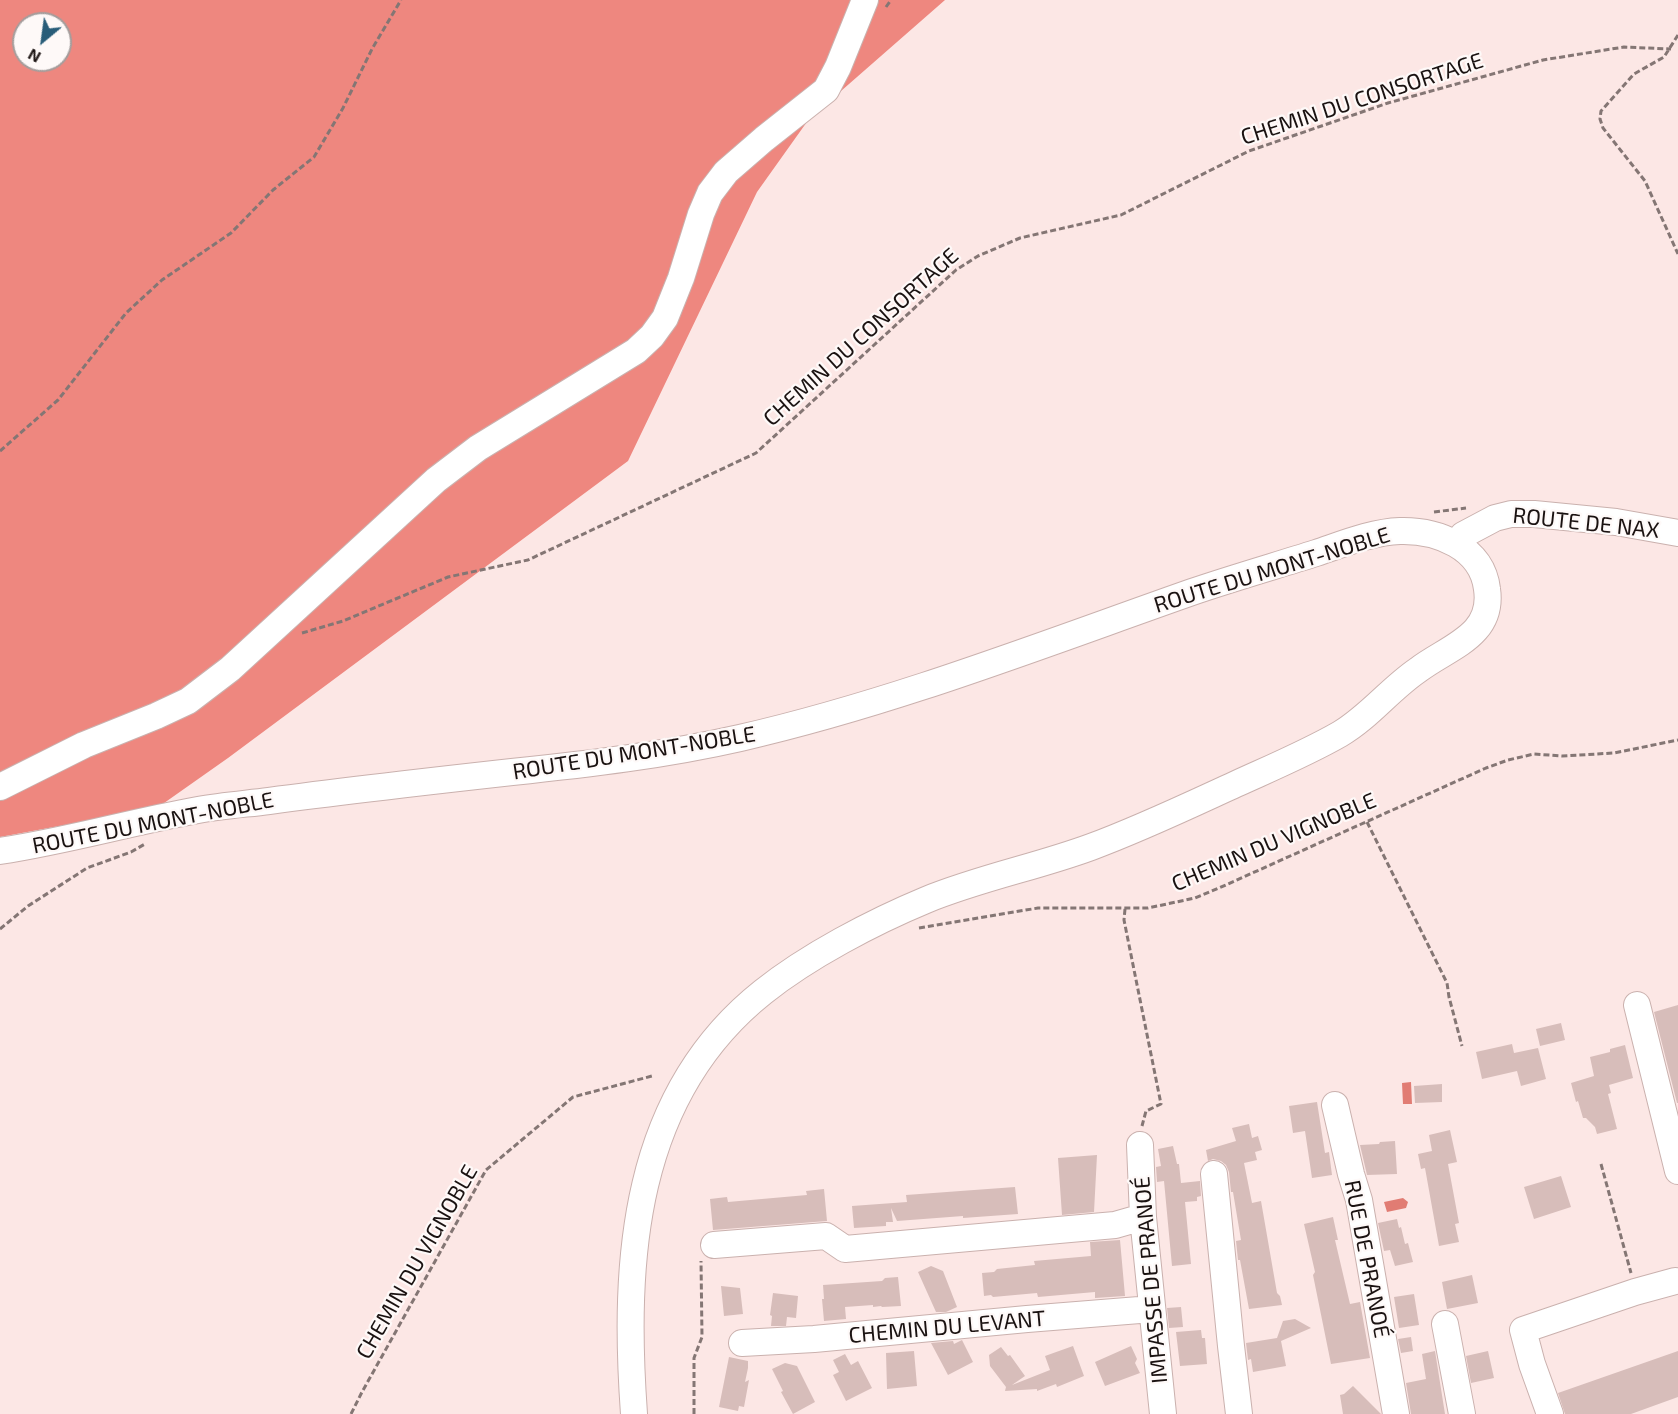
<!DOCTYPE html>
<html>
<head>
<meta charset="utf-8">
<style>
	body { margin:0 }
	#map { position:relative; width:1678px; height:1414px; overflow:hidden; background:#fce7e5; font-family:"Exo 2",sans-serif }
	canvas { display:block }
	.north { position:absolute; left:12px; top:12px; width:60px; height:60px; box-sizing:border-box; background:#fef9f8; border:2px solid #a39d9c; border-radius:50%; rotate:209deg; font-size:16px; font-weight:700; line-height:24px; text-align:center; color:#1a1211 }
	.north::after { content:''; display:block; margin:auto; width:21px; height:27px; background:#295d79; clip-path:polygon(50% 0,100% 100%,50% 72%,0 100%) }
</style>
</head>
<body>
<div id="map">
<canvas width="1678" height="1414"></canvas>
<div class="north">N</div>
</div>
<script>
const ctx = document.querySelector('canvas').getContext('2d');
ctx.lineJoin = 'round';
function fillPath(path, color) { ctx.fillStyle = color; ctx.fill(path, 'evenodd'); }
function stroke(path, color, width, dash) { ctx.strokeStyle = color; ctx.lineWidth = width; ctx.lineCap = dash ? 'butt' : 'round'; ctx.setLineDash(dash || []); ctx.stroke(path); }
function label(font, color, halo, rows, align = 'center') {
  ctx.font = font + ' "Exo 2",sans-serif'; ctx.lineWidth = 4.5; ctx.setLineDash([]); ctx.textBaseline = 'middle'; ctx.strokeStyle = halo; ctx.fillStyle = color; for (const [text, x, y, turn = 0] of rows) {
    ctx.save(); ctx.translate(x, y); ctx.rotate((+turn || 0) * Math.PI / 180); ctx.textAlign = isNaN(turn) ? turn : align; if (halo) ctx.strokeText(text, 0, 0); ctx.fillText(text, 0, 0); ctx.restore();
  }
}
const forest = new Path2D(`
	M0 0H945L809 119 757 192 628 461 228 758 157 808 0 837ZM24 24H60V60H24Z`);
const water = new Path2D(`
	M1411 1082 1412 1104H1403L1402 1083Z
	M1403 1198 1408 1202 1406 1208 1387 1212 1384 1202Z`);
const building = new Path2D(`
	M1678 1005V1103H1677L1654 1012Z
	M1561 1023 1565 1040 1540 1046 1536 1029Z
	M1512 1044 1514 1053 1538 1048 1546 1079 1521 1086 1517 1071 1482 1079 1476 1052Z
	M1625 1045 1633 1078 1609 1085 1611 1093 1608 1094 1617 1129 1597 1134 1595 1127 1586 1118H1583L1578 1101 1576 1102 1571 1083 1594 1076 1590 1057 1610 1052V1049Z
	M1442 1084V1102L1415 1103 1414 1086Z
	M1317 1102 1325 1153 1329 1152 1332 1175 1312 1178 1305 1131 1293 1133 1289 1106Z
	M1249 1124 1252 1138 1258 1136 1262 1150 1255 1152 1257 1160 1244 1163 1252 1203 1261 1201 1277 1293 1280 1296 1282 1305 1249 1309 1240 1260H1238L1236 1241 1241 1240 1233 1192H1231L1229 1172 1226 1165 1221 1161 1213 1159 1208 1161 1206 1150 1236 1141 1232 1128Z
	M1450 1130 1457 1162 1448 1164 1459 1223 1455 1224 1459 1242 1439 1246 1425 1168 1421 1169 1418 1154 1432 1151 1429 1135Z
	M1395 1141 1397 1174 1367 1175 1360 1145 1379 1144 1380 1142Z
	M1173 1146 1177 1164H1179L1181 1183 1200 1181 1201 1196 1197 1197V1201L1185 1202 1191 1264 1172 1266 1164 1181 1157 1182 1156 1167 1161 1166 1158 1149Z
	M1097 1155 1094 1212 1062 1215 1058 1158Z
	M1561 1176 1571 1207 1534 1219 1524 1187Z
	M1015 1187 1018 1214 963 1218V1216L897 1221 891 1208 893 1222H886V1226L854 1228 852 1206 907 1202 906 1195Z
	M824 1189 827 1221 713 1230 710 1199 727 1197 728 1202 807 1195 806 1191Z
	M1333 1217 1338 1240H1335L1350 1304 1360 1302 1370 1358 1331 1364 1313 1275 1315 1272 1304 1224Z
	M1397 1219 1399 1228 1401 1227 1405 1244 1408 1243 1413 1262 1395 1266 1390 1250 1384 1251 1378 1223Z
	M1120 1240 1125 1296 1095 1298V1292L1038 1297 1037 1293 993 1297 991 1295 984 1296 982 1273 994 1272 997 1269 1035 1265 1034 1261 1091 1256 1090 1242Z
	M931 1266 943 1271 957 1307 946 1312H936L918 1272Z
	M1472 1275 1478 1303 1447 1309 1442 1282Z
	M898 1277 901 1306 882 1307 881 1306 873 1307V1305L845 1307 846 1319 824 1321 822 1299H824L823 1285 882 1281 885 1278Z
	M721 1286 740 1288 743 1314 724 1316Z
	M773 1293 798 1296 796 1318 787 1317 786 1326H771L772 1316 770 1315Z
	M1414 1294 1419 1325 1399 1328 1394 1297Z
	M1181 1307 1183 1327 1169 1328 1167 1308Z
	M1295 1319 1311 1328 1281 1341 1286 1366 1253 1372 1251 1359 1248 1360 1246 1343 1277 1338 1283 1321Z
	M1201 1330 1202 1338H1205L1207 1364 1180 1366 1176 1332Z
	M1411 1337 1413 1351 1401 1353 1398 1339Z
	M962 1340 973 1362 948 1375 931 1343 953 1341 954 1344Z
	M1073 1346 1084 1376 1057 1387 1056 1384 1037 1391V1389L1005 1391 1006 1387 990 1366 989 1355 1001 1347 1008 1356 1010 1355 1025 1376 1012 1385 1050 1370 1045 1356Z
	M1131 1346 1137 1359 1135 1363 1140 1373 1105 1386 1095 1362Z
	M914 1351 917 1386 887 1389 886 1353Z
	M1435 1351 1445 1414H1411L1406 1383 1426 1379 1422 1354Z
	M1488 1351 1494 1378 1471 1383 1466 1356Z
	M1678 1351V1397L1631 1414H1565L1558 1393Z
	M845 1354 851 1365 858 1361 872 1388 846 1401 833 1375 839 1372 833 1360Z
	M729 1357 748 1361V1368L745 1382 749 1380 744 1407 739 1406 738 1411 719 1407Z
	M785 1363 797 1366 815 1402 793 1414 781 1392 783 1391 772 1369Z
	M1353 1386 1381 1414H1343L1340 1395 1344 1394Z`);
const path = new Path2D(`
	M886 7 891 0
	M1678 35 1664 57 1634 74 1601 111 1600 119 1603 128 1645 181 1678 254
	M0 451 58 400 126 313 162 280 231 233 273 190 314 157 343 108 372 49 401 0
	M1434 512 1466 508
	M302 633 343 621 448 577 528 560 756 453 956 270 978 256 1020 238 1121 215 1249 151 1388 103 1543 60 1624 47 1671 49
	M1367 822 1447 983 1449 997 1462 1046
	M1125 909 1124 920 1161 1104 1146 1111 1142 1126
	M919 928 1038 908H1148L1195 898 1219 888 1486 768 1508 760 1534 754 1562 756 1614 753 1678 740
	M0 929 28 906 87 868 131 852 145 844
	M1601 1164 1631 1273
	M351 1414 362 1392 486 1170 573 1097 652 1076
	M694 1414V1358L702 1337 701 1261`);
const minor = new Path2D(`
	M1463 535 1495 518 1511 514H1534L1616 522 1678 533
	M0 787 84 745 156 716 188 701 230 669 436 480 478 448 636 351 652 336 665 318 681 278 701 214 710 193 726 172 764 139 826 90 838 67 865 0
	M0 851C67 841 131 822 198 810 221 806 245 804 269 801 350 790 431 781 512 772 589 764 665 755 740 738 893 703 1044 644 1192 592 1233 578 1275 566 1316 553 1343 544 1372 532 1400 531 1437 530 1482 547 1487 589 1494 636 1448 647 1418 670 1390 689 1369 717 1340 734 1307 753 1271 768 1236 784 1188 806 1140 829 1091 847 1037 867 979 878 926 900 873 922 808 956 763 992 632 1096 623 1261 634 1414
	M1637 1005 1678 1171
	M1335 1105 1351 1174 1359 1200 1396 1414
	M1140 1145 1143 1217 1163 1414
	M1214 1174 1231 1346 1239 1414
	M714 1245 826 1236 845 1249 1115 1225 1143 1217
	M1445 1324 1462 1414
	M742 1343 814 1339 1027 1319 1152 1309
	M1550 1414 1532 1364 1523 1330 1635 1292 1675 1281`);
const streetNames = [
	["CHEMIN DU CONSORTAGE",1362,99,-18],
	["CHEMIN DU CONSORTAGE",861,337,-42],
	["ROUTE DE NAX",1586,523,6],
	["ROUTE DU MONT-NOBLE",1272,570,-17],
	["ROUTE DU MONT-NOBLE",634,753,-9],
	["ROUTE DU MONT-NOBLE",153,823,-11],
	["CHEMIN DU VIGNOBLE",1274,842,-23],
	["RUE DE PRANOÉ",1367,1259,79],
	["CHEMIN DU VIGNOBLE",417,1262,-60],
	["IMPASSE DE PRANOÉ",1151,1280,-95],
	["CHEMIN DU LEVANT",947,1327,-5]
];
fillPath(forest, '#ee877f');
fillPath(water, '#e17c73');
fillPath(building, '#d7bdba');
stroke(minor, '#cab1ae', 28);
stroke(path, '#847674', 3, [6, 3]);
stroke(minor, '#fff', 26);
label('22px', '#1a1211', '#fef9f8', streetNames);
</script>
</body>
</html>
